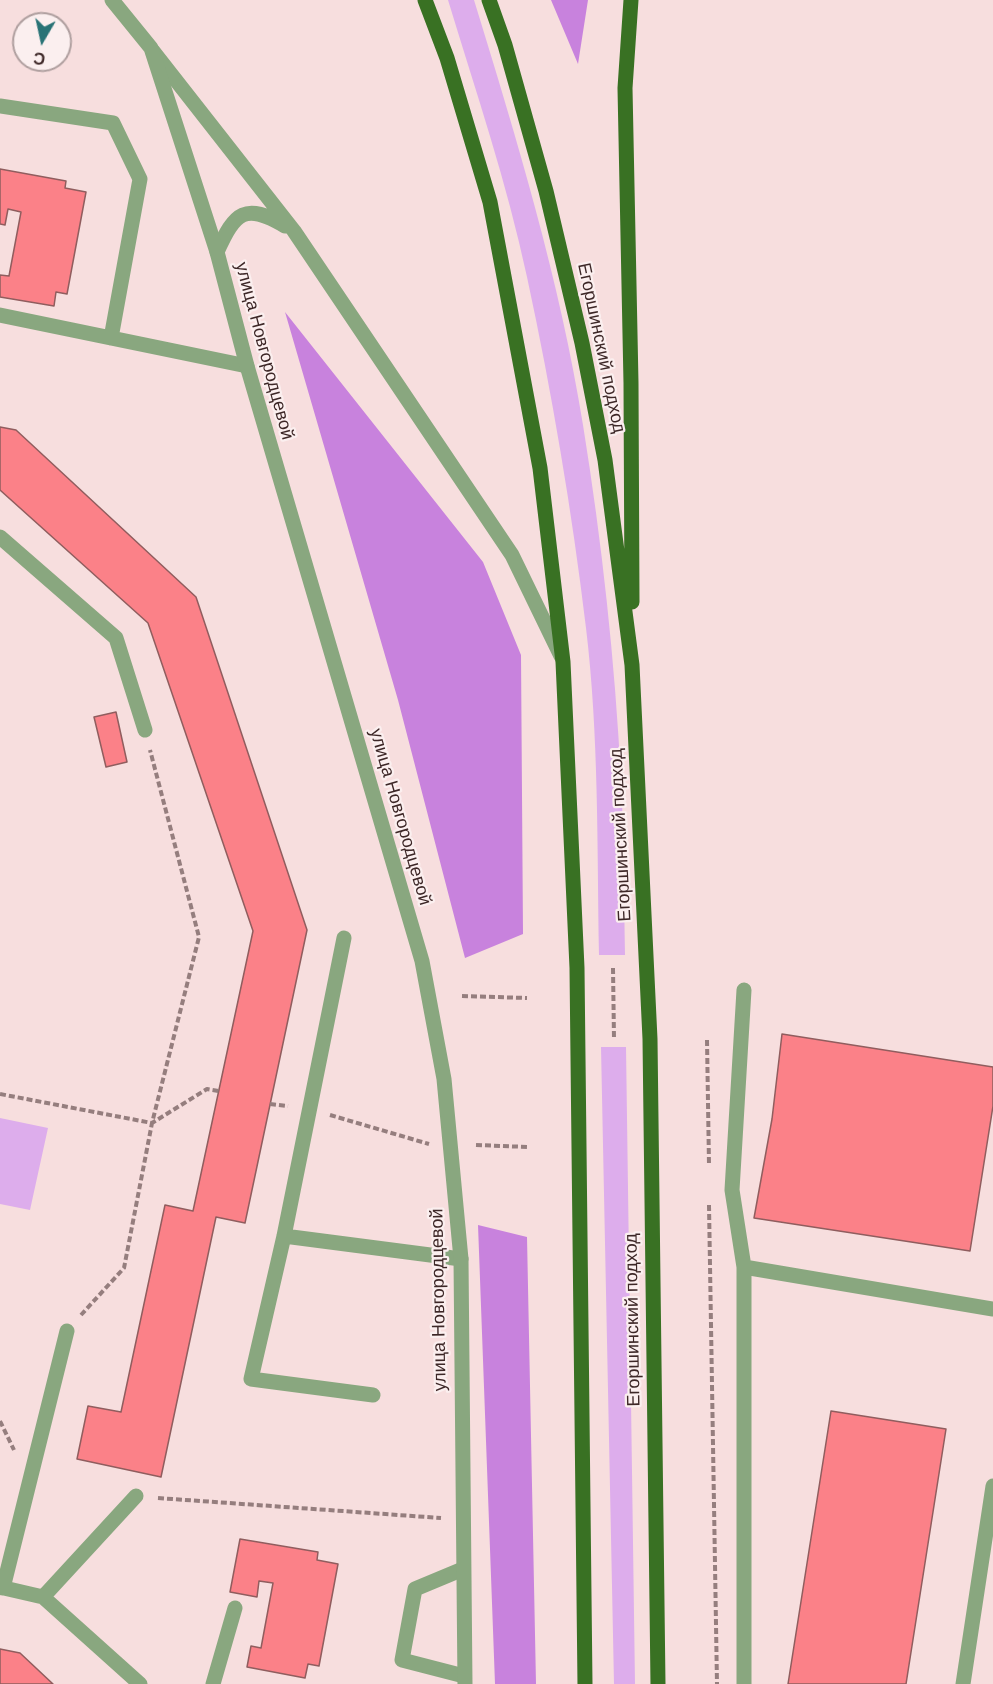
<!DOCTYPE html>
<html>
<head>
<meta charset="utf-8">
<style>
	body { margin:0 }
	#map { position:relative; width:993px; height:1684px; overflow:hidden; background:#f7dede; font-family:Arial,sans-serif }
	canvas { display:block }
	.north { position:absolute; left:12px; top:12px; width:60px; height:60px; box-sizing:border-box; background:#fbefef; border:2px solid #af9f9f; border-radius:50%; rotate:189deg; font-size:16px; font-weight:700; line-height:24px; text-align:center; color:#3d2727 }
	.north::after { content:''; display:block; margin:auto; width:21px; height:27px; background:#297376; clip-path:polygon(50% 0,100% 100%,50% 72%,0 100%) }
</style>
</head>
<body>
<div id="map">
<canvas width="993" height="1684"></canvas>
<div class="north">С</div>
</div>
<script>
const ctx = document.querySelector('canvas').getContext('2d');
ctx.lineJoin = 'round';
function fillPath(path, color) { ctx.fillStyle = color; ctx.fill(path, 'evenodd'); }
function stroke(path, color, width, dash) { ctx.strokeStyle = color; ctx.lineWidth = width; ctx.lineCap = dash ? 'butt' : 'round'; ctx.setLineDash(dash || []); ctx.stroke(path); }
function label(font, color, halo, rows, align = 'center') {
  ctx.font = font + ' Arial,sans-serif'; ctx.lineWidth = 4.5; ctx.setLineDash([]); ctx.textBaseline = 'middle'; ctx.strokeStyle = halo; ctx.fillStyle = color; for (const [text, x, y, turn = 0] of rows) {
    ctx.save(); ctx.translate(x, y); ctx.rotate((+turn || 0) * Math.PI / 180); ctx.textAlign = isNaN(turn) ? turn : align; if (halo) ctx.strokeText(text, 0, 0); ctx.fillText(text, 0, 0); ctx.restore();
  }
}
const green = new Path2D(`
	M448 0H474C517 140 560 281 583 425 602 543 615 661 621 780 624 838 624 897 625 955H599C597 847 599 736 586 628 572 511 552 393 527 277 507 183 476 92 448 0Z
	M601 1047H626L635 1684H614Z
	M0 1118 48 1128 30 1210 0 1204Z`);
const forest = new Path2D(`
	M551 0H588L578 64Z
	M285 312 483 562 521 655 523 934 465 958 398 700Z
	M478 1225 527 1237 536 1684H495Z`);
const building = new Path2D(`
	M0 169 66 181 65 188 86 192 67 294 56 292 54 306 0 297V275L9 276 21 212 8 209 5 225 0 224Z
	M0 427 16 430 196 597 307 930 245 1223 216 1217 161 1477 77 1459 88 1406 121 1412 165 1205 193 1211 253 931 148 623 0 490Z
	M116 712 127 762 106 767 94 717Z
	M782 1034 993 1067V1106L970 1251 754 1218 772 1119Z
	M831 1411 946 1429 906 1684H788Z
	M240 1539 318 1552 317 1560 338 1564 319 1666 308 1664 305 1678 247 1667 251 1646 261 1648 273 1583 259 1581 257 1597 230 1592Z
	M0 1649 20 1653 53 1684H0Z`);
const path = new Path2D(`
	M613 968 614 1039
	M462 996 527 998
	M707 1040 709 1165
	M0 1094 152 1123 207 1089 219 1091
	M270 1104 288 1106
	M330 1115 429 1144
	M476 1145 528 1147
	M709 1205 717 1684
	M81 1315 124 1268 152 1123 199 937 150 750
	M0 1421 14 1450
	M158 1498 441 1518`);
const service = new Path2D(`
	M0 106 113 123 140 179 111 338
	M0 315 247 366
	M0 537 116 638 145 730
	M344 938 284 1236 251 1379 373 1395
	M284 1236 461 1259
	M744 1267 993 1309
	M463 1569 415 1589 402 1660 464 1676
	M0 1587 43 1597 140 1684
	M3 1588 67 1331
	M43 1597 136 1496
	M213 1684 235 1608
	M744 1684V1267L732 1190 744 990
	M963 1684 993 1486`);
const minor = new Path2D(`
	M153 51 294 231 512 555 561 656
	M217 252C235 212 245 202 285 226`);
const tertiary = new Path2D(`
	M112 0 151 48 217 252 247 366 422 961 444 1079 461 1259 465 1684`);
const primary = new Path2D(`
	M425 0 447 58 490 202 540 468 563 662 577 968 585 1684
	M489 0 505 45 546 191 582 343 605 460 632 665 650 1039 658 1684
	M631 0 625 88 631 383 632 602`);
const streetNames = [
	["Егоршинский подход",601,348,78],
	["улица Новгородцевой",264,351,75],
	["улица Новгородцевой",400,817,74],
	["Егоршинский подход",621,835,-93],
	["улица Новгородцевой",439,1300,-91],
	["Егоршинский подход",633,1320,-91]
];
fillPath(green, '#ddadec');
fillPath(forest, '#c882dd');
fillPath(building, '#fb8188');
stroke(building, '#905d5e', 1.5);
stroke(path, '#957e7e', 4, [6, 3]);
stroke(service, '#89a77f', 15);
stroke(minor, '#89a77f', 15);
stroke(tertiary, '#89a77f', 15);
stroke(primary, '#397123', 15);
label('18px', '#3d2727', '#fbefef', streetNames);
</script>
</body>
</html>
